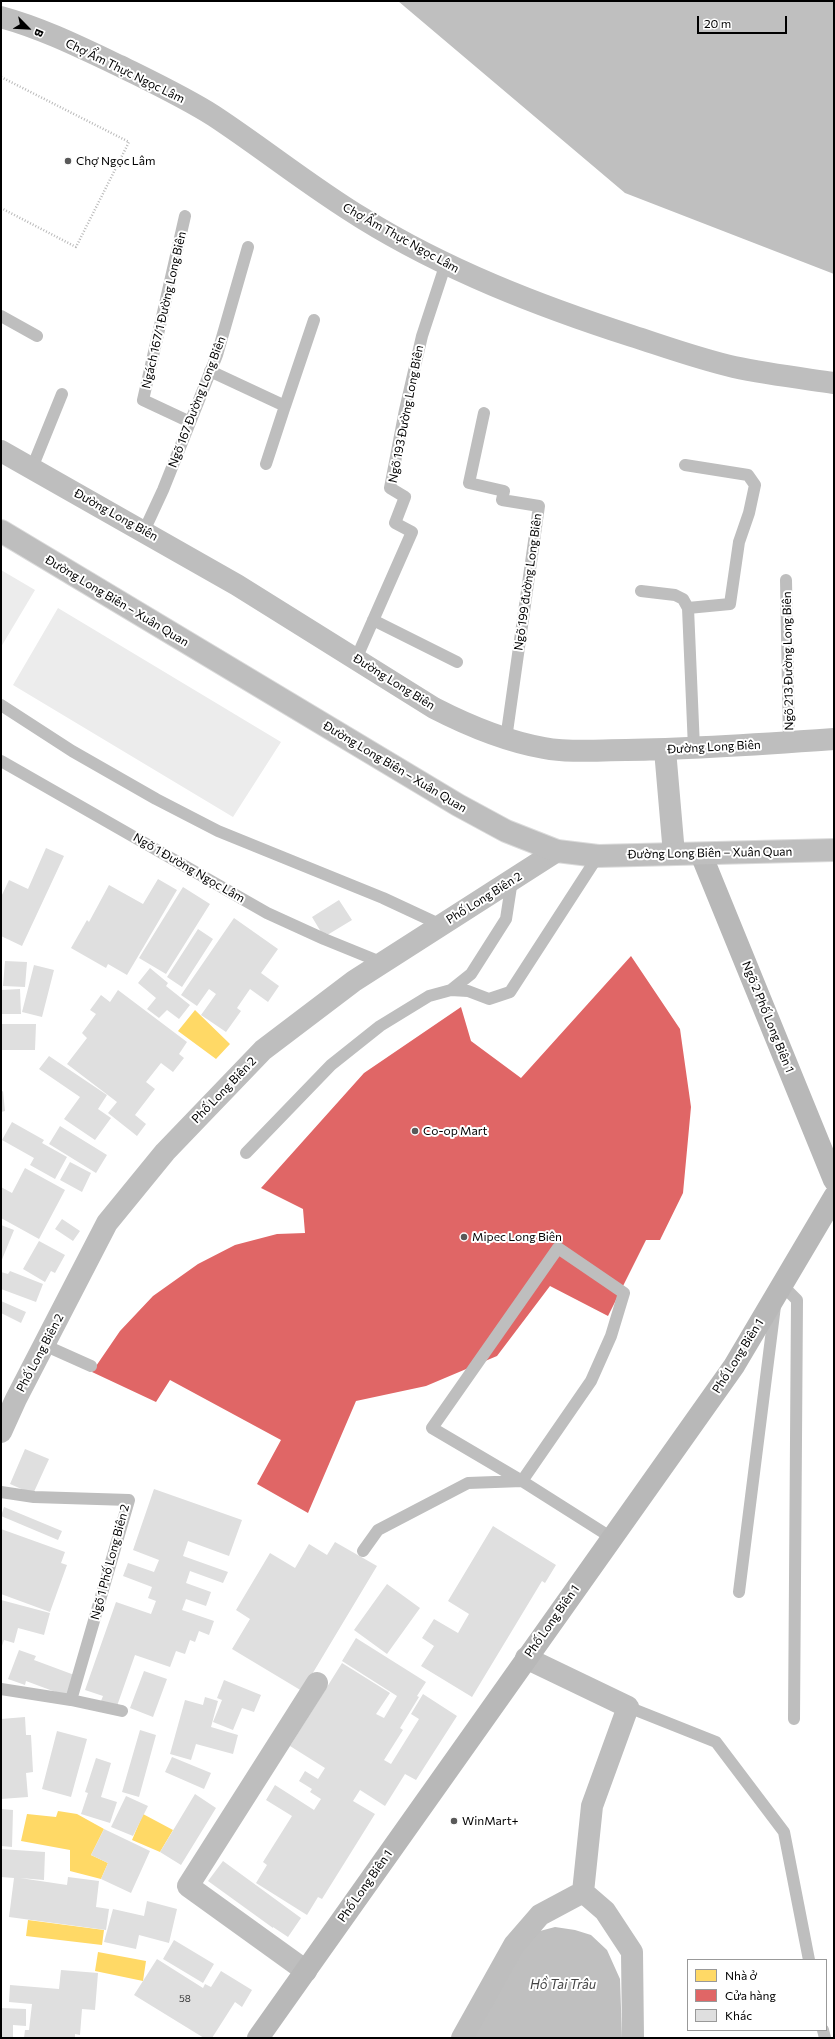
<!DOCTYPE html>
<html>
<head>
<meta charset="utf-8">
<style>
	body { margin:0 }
	#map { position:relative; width:835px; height:2039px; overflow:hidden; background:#fff; font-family:Commissioner,sans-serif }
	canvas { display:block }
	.frame { position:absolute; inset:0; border:2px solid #000; pointer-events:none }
	.legend { position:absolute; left:687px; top:1959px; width:140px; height:72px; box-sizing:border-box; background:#fff; border:1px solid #999; margin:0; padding:5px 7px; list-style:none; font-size:12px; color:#000 }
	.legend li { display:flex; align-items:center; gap:8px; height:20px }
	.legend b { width:20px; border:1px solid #999 }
	.north { position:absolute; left:8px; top:8px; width:40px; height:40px; -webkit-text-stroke:3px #fff; paint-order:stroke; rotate:114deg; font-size:11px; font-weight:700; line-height:16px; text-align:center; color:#000 }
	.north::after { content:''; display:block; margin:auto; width:14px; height:18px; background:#000; clip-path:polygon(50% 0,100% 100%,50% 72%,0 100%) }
	.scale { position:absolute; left:697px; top:16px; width:90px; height:18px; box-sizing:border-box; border:2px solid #000; border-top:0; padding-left:5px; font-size:12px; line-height:14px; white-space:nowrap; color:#000; -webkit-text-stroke:3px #fff; paint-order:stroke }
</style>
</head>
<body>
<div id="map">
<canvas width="835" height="2039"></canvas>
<div class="frame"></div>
<ul class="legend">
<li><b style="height:11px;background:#ffd966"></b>Nhà ở</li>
<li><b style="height:11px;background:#e06666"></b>Cửa hàng</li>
<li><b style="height:11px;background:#dfdfdf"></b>Khác</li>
</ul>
<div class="north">B</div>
<div class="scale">20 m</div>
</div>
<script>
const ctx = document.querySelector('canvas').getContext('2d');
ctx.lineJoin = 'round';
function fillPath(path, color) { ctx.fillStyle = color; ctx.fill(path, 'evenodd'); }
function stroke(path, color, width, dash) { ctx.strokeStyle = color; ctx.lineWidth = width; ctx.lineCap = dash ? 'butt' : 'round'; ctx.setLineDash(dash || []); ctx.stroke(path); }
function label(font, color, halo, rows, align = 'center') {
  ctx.font = font + ' Commissioner,sans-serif'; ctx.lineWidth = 4; ctx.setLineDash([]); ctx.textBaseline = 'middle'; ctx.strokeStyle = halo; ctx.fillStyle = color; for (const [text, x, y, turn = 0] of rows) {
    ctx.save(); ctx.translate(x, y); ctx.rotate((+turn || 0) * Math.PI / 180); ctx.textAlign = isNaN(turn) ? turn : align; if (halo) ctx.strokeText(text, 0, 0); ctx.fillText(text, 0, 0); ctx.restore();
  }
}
const green = new Path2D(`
	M1 570 35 590 1 647Z
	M58 608 281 742 233 817 13 685Z`);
const water = new Path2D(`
	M398 1H834V274L625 193Z
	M555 1927 575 1930 591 1935 607 1950 620 1979 622 2038H471L524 1946 540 1931Z`);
const homes = new Path2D(`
	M195 1010 230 1044 216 1059 178 1031Z
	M58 1811 77 1814 104 1829 91 1855 108 1863 101 1879 70 1871V1850L21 1841 27 1814 56 1817Z
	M143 1814 173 1830 160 1852 132 1840Z
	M28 1920 104 1930 102 1945 26 1936Z
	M98 1952 146 1961 143 1981 95 1971Z`);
const shops = new Path2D(`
	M631 956 680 1029 691 1107 683 1193 660 1240H646L608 1316 550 1286 497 1356 426 1386 356 1401 308 1513 257 1484 281 1440 170 1380 156 1402 92 1372 120 1331 153 1296 198 1264 235 1245 277 1234 305 1233 303 1209 261 1188 364 1073 461 1007 471 1041 521 1078Z`);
const building = new Path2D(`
	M46 848 64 856 22 946 1 936V897L9 880 28 889Z
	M158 879 177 890 127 975 108 964 106 968 71 948 87 920 89 922 109 885 143 904Z
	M183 887 210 904 166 974 139 958Z
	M339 900 352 920 324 937 312 917Z
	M234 918 278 949 261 973 279 986 268 1002 250 989 237 1008 241 1011 226 1032 201 1015 216 994 209 989 197 1006 181 995Z
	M198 929 213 939 182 987 167 977Z
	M5 961 27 962 25 987 3 986Z
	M34 965 54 970 42 1017 22 1012Z
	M150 968 168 983 166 986 190 1005 179 1019 167 1010 159 1018 147 1009 156 998 138 983Z
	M20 989 21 1014H1V990Z
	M118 990 187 1042 179 1054 184 1058 173 1072 161 1063 146 1082 155 1089 135 1115 146 1124 137 1136 108 1113 117 1102 67 1064 87 1038 82 1033 96 1014 90 1010 101 995 110 1002Z
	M1 1024H36L35 1050H1Z
	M49 1056 107 1095 98 1109 111 1118 95 1140 64 1119 80 1097 39 1069Z
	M3 1091 5 1111 1 1112V1092Z
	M12 1122 44 1140 42 1143 67 1157 55 1179 30 1165 34 1158 2 1140Z
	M60 1126 107 1155 96 1173 49 1144Z
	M70 1162 91 1173 82 1192 60 1180Z
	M25 1168 65 1190 39 1239 1 1218V1187L12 1193Z
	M62 1219 80 1231 73 1241 55 1229Z
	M1 1225 14 1230 1 1262Z
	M39 1241 65 1255 55 1273 51 1271 45 1282 23 1269Z
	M10 1271 43 1284 36 1302 1 1289V1272L8 1274Z
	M1 1301 26 1312 21 1323 1 1313Z
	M25 1449 49 1459 33 1494 10 1484Z
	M154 1489 242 1520 229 1556 188 1541 183 1556 228 1572 223 1583 190 1571 186 1583 211 1592 206 1606 186 1599 182 1610 214 1621 209 1635 199 1631 195 1642 190 1640 185 1654 176 1651 170 1667 135 1655 117 1706 101 1701 103 1696 85 1690 116 1602 151 1614 156 1601 148 1598 152 1587 123 1576 128 1563 154 1572 159 1560 133 1550Z
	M4 1507 62 1531 58 1540 1 1516Z
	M493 1526 556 1565 545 1583 542 1581 472 1697 421 1666 434 1646 422 1638 434 1619 458 1633 469 1614 448 1601Z
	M1 1529 65 1552 61 1563 67 1565 50 1612 1 1594Z
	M335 1542 377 1566 302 1691 232 1649 250 1619 236 1610 270 1553 295 1568 309 1544 327 1555Z
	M387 1584 420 1608 387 1654 354 1630Z
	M1 1600 50 1613 44 1635 18 1628 14 1643 4 1640 1 1649Z
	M356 1638 426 1682 417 1696 419 1697 400 1728 403 1730 384 1760 391 1764 419 1719 411 1714 423 1694 457 1716 416 1780 405 1774 385 1806 360 1790 353 1801 375 1814 322 1899 318 1897 307 1915 256 1883 267 1865 263 1862 292 1816 266 1800 275 1785 314 1810 321 1799 310 1792 312 1789 299 1781 305 1771 318 1779 325 1768 290 1746 342 1663 390 1693 376 1714 384 1718 397 1696 342 1661Z
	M19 1650 36 1656 34 1660 77 1676 69 1697 26 1681 25 1685 8 1679Z
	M144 1671 167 1679 153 1717 130 1708Z
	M224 1680 261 1695 254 1712 242 1708 233 1730 213 1722 222 1700 217 1698Z
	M205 1697 218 1701 211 1727 238 1735 233 1754 196 1744 191 1760 170 1754 185 1700 203 1705Z
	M25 1717 26 1735H31L33 1772 26 1773 28 1797 1 1799V1719Z
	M140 1730 156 1735 139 1797 122 1792Z
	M57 1731 87 1739 71 1797 42 1789Z
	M172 1757 211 1773 204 1789 165 1772Z
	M96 1758 111 1763 101 1797 117 1802 110 1823 81 1814 88 1793 85 1792Z
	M195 1794 216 1808 181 1865 160 1852Z
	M126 1796 148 1806 133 1836 111 1827Z
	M1 1809 13 1810 12 1847 1 1846Z
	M104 1829 150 1851 131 1893 101 1879 108 1863 91 1855Z
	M1 1849 45 1852 44 1880 20 1878 67 1885 68 1877 99 1881 96 1907 109 1909 106 1930 9 1917 14 1878 1 1877Z
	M223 1861 301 1918 288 1937 273 1927V1928L208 1881Z
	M147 1901 177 1909 169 1943 139 1935 136 1949 104 1942 113 1909 144 1916Z
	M174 1940 214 1964 203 1983 163 1959Z
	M157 1959 203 1988 205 1984 211 1987 221 1971 252 1990 242 2007 235 2002 212 2038H204L134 1995Z
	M61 1970 98 1973 95 2010 82 2009 80 2035 75 2034V2038H24L25 2030H29L32 2004 9 2002 10 1985 59 1989Z
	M1 2008 26 2009V2026L13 2025V2037H1Z`);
const path = new Path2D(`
	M1 77 129 142 76 247 1 208`);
const lane = new Path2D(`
	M185 216 143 400 190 422
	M1 316 37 336
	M210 371 285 406 314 320
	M484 413 469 483 504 491 502 500 539 506 506 739
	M266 464 285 406
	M685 465 748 475 755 485 749 513 739 542 730 604 688 608 694 748
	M32 468 62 394
	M144 531 163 490 217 355 248 247
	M786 580 789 742
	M641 591 675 595 683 599 688 608
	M373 620 457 662
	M356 659 412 532 395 523 405 497 390 488 405 410 422 336 446 263
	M1 705 72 751 156 799 218 831 383 898 441 925
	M1 761 267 913 324 939 383 963
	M451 990 471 974 506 919 512 880
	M246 1153 331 1065 380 1026 429 996 451 990 468 991 489 999 510 992 598 856
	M781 1284 797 1300 794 1719
	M44 1345 91 1366
	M522 1481 591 1381 611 1336 624 1293 558 1248 432 1428 522 1481 612 1538
	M1 1492 34 1497 129 1500 71 1700
	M363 1551 378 1530 468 1483 522 1481
	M739 1592 775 1306
	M1 1689 71 1700 122 1711
	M628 1707 716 1742 784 1832 809 1960
	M823 2030 825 2038`);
const street = new Path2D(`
	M1 17C42 28 82 48 120 66 152 82 184 97 214 116 264 149 311 187 362 218 446 270 539 306 632 336 666 347 699 359 734 367 767 374 800 378 834 383
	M1 451 237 585 434 708C469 726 504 741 544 748 570 753 599 750 626 750 695 749 765 744 834 739
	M665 750 674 854
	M1 1432 16 1399 107 1223 165 1152 263 1050 354 981 557 851
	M526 1658 628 1707 592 1806 583 1892
	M583 1892 605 1911 632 1952 633 2038
	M306 1971 188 1886 317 1683
	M462 2038 514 1945 540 1915 583 1892`);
const secondary = new Path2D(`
	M701 854 834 1180
	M258 2038 734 1366 834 1197`);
const primary = new Path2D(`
	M1 531 458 805 506 831 557 851 598 856 834 850`);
const markers = [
	[68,161,4,"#595959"],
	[415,1131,4,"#595959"],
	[464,1237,4,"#595959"],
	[454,1821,4,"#595959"]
];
const numberNames = [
	["58",185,1999]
];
const streetNames = [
	["Chợ Ẩm Thực Ngọc Lâm",125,71,26],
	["Chợ Ẩm Thực Ngọc Lâm",401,238,29],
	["Ngách 167/1 Đường Long Biên",164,310,-77],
	["Ngõ 167 Đường Long Biên",197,402,-69],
	["Ngõ 193 Đường Long Biên",406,414,-79],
	["Đường Long Biên",116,515,29],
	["Ngõ 199 đường Long Biên",528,582,-82],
	["Đường Long Biên – Xuân Quan",117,601,31],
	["Ngõ 213 Đường Long Biên",788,661,-91],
	["Đường Long Biên",394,682,32],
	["Đường Long Biên",714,747,-3],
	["Đường Long Biên – Xuân Quan",395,767,31],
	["Đường Long Biên – Xuân Quan",710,853,-1],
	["Ngõ 1 Đường Ngọc Lâm",189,868,30],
	["Phố Long Biên 2",484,898,-32],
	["Ngõ 2 Phố Long Biên 1",768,1017,68],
	["Phố Long Biên 2",224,1090,-46],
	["Phố Long Biên 2",40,1353,-62],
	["Phố Long Biên 1",738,1356,-58],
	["Ngõ 1 Phố Long Biên 2",110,1562,-75],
	["Phố Long Biên 1",552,1621,-55],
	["Phố Long Biên 1",365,1886,-55]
];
const poiNames = [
	["Chợ Ngọc Lâm",76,161],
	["Co-op Mart",423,1131],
	["Mipec Long Biên",472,1237],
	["WinMart+",462,1821]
];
const waterNames = [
	["Hồ Tai Trâu",563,1985]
];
fillPath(green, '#ececec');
fillPath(water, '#bfbfbf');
fillPath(homes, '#ffd966');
fillPath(shops, '#e06666');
fillPath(building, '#dfdfdf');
stroke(primary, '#dbdbdb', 24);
stroke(path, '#b9b9b9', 2.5, [1, 2]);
stroke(lane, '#bebebe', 12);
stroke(street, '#bebebe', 22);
stroke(secondary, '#b8b8b8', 22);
stroke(primary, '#bebebe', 22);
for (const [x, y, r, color] of markers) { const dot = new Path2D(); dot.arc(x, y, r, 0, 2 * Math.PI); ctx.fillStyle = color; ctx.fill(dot); stroke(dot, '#fff', 1.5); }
label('10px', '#383838', null, numberNames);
label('12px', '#000', '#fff', streetNames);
label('12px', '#000', '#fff', poiNames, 'left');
label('italic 13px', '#444', '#fff', waterNames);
</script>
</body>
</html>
